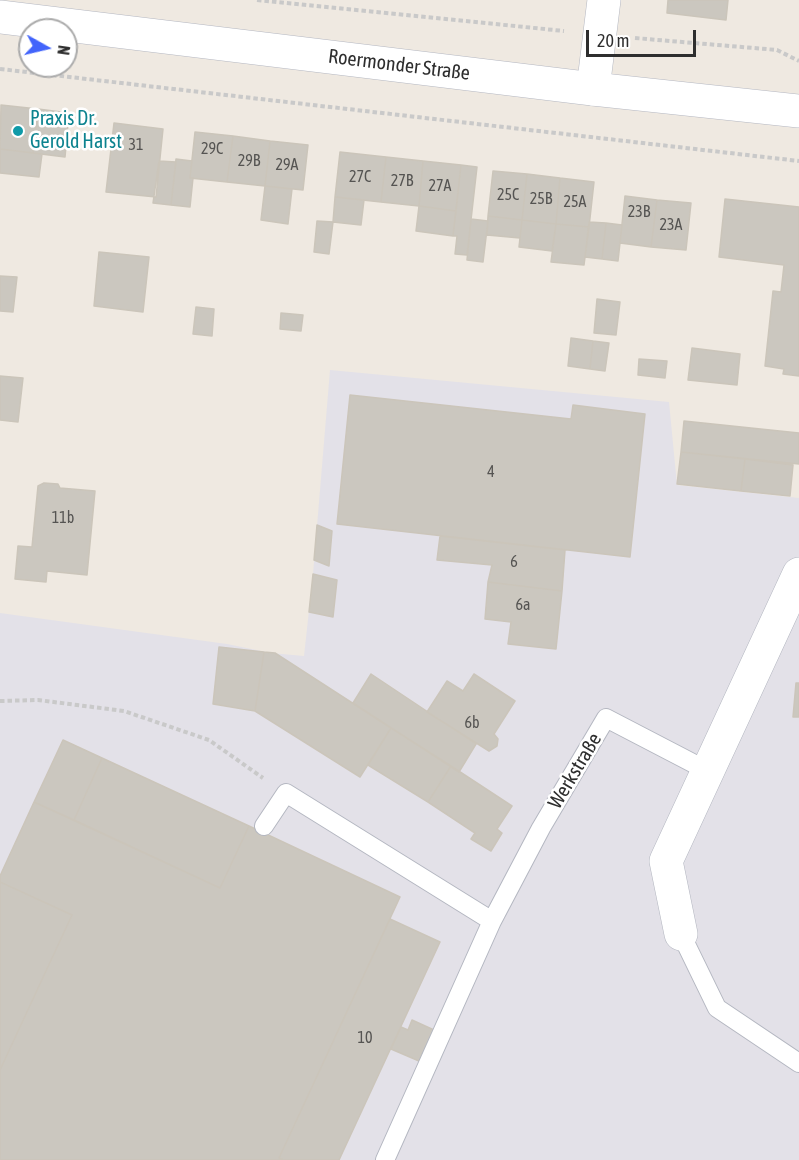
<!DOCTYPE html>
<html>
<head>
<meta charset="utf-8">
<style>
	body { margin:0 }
	#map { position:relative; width:799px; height:1160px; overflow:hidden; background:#efe9e1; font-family:"Asap Condensed",sans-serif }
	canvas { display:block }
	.north { position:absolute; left:18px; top:18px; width:60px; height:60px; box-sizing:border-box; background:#fff; border:2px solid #ababab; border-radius:50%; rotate:98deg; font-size:16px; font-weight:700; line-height:24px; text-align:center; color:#2e2e2e }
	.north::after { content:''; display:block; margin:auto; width:21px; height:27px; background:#4264fb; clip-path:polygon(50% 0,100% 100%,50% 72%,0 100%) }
	.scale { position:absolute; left:586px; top:30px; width:110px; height:27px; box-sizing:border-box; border:3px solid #2e2e2e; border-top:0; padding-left:8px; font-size:18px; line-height:21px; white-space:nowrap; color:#2e2e2e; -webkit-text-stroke:4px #fff; paint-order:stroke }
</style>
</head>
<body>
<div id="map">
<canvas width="799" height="1160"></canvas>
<div class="north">N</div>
<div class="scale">20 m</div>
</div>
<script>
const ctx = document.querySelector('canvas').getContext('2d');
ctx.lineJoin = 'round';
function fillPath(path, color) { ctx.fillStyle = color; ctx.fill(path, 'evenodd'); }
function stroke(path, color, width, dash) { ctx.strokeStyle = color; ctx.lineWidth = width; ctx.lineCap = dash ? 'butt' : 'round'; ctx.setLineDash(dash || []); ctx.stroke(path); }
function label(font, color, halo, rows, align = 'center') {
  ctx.font = font + ' "Asap Condensed",sans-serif'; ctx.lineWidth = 5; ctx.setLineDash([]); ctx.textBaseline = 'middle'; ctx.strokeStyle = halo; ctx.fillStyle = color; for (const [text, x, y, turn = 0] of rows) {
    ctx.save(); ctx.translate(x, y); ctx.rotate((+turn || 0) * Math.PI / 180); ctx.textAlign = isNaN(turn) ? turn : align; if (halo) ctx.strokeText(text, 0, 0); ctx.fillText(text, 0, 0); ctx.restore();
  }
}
const industrial = new Path2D(`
	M330 370 669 402 677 485 799 498V1160H0V613L227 644 271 653 304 656 313 574Z`);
const building = new Path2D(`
	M668 0H728L726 20 667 13Z
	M1 105 38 109 33 153 0 149Z
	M38 109 69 113 65 157 33 153Z
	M114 123 163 129 156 197 106 192Z
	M195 132 233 136 227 182 190 178Z
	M233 136 270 141 265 186 227 182Z
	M270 141 308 145 303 190 265 186Z
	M0 149 42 154 39 177 0 173Z
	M340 152 386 157 381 202 335 197Z
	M386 157 423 161 419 206 381 202Z
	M176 159 192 161 190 178H193L190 207 171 205Z
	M159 161 176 162 171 205 153 203Z
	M423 161 461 165 456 211 419 206Z
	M461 165 477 167 467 255 455 254 457 236H453Z
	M493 171 527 174 522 220 488 216Z
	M527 174 560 178 556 224 522 220Z
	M560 178 594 182 589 227 556 224Z
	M265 186 292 189 288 224 261 220Z
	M625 196 657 200 651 247 620 243Z
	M335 197 364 200 361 225 333 222Z
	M725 199 799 207V376L783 374 784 369 765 366 773 291 781 292 784 265 719 257Z
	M657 200 691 203 686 250 651 247Z
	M419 206 456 211 453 236 416 231Z
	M488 216 522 220 520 238 487 235Z
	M471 219 488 221 483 262 467 260Z
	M522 220 556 224 552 251 519 247Z
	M317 221 333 222 329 254 314 252Z
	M589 222 606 223 602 259 585 257Z
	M606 223 622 225 618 261 602 259Z
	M556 224 589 227 584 265 551 262Z
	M99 252 149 257 143 312 94 306Z
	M0 276 17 277 13 312 0 311Z
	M597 299 620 302 616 335 594 333Z
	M196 307 214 309 212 336 193 334Z
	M281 313 303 315 301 331 280 329Z
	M571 338 593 341 590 369 568 366Z
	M593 341 609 343 605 371 590 369Z
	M692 348 740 354 737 385 688 380Z
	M639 359 667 361 665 378 638 375Z
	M0 376 23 378 18 422 0 420Z
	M350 395 571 419 573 405 645 414 630 557 337 524Z
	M684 421 799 433V464L681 452Z
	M681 452 745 459 741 491 677 484Z
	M745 459 793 465 790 496 741 491Z
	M44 483 58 484 60 488 95 491 87 575 47 571 46 582 15 579 18 546 32 547 38 486Z
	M317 525 332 531 329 566 314 560Z
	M440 536 565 550 562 591 488 582 492 565 437 560Z
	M313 574 337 580 333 617 309 612Z
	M488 582 562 591 556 649 508 644 511 622 485 619Z
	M219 647 264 652 255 711 213 704Z
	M264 652 275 653 391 728 360 777 255 711Z
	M371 674 476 744 459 772 353 703Z
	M474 674 515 701 494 734 498 739 497 746 489 751 427 712 447 681 463 691Z
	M796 683H799V717H793Z
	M391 728 451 766 428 802 368 765Z
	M63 740 102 758 74 820 34 802Z
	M102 758 249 826 220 888 74 820Z
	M451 766 512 806 497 829 502 833 491 851 471 839 475 833 428 802Z
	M34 802 220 888 249 826 400 897 279 1158 283 1160H0V1070L72 915 0 882V876Z
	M0 882 72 915 0 1070Z
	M390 919 440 942 339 1160H283L279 1158Z
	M412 1020 434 1030 419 1061 391 1049 401 1027 408 1030Z`);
const path = new Path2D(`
	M257 0 564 31
	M635 38 777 50 799 61
	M0 69 799 161
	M0 701 38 700 124 711 209 740 263 778`);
const lane = new Path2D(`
	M264 826 286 793 492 921
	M681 934 717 1008 799 1063
	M385 1160 492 921 541 828 606 718 706 770`);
const street = new Path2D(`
	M593 89 604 0
	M681 934 666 861 799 574`);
const secondary = new Path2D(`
	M0 17 593 89 799 111`);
const markers = [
	[18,131,6,"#0f9aa8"]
];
const numberNames = [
	["31",136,145],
	["29C",212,149],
	["29B",249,161],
	["29A",287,165],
	["27C",360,177],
	["27B",402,181],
	["27A",440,186],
	["25C",508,195],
	["25B",541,199],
	["25A",575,202],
	["23B",639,212],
	["23A",671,225],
	["4",491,472],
	["11b",63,518],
	["6",514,562],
	["6a",523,605],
	["6b",472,723],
	["10",365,1038]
];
const streetNames = [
	["Roermonder Straße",399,65,7],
	["Werkstraße",575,771,-59]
];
const cultureNames = [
	["Praxis Dr.",30,119],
	["Gerold Harst",30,142]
];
fillPath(industrial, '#e3e1e8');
fillPath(building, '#cbc7bf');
stroke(building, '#cbc5ba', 1.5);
stroke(lane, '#b4b7c1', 20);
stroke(street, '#b4b7c1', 34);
stroke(secondary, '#b4b7c1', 34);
stroke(path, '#c9c9c9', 4, [4.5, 3]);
stroke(lane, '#fff', 18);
stroke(street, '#fff', 33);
stroke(secondary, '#fff', 33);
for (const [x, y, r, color] of markers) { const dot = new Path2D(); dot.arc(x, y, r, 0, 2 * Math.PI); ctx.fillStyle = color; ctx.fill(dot); stroke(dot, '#fff', 2); }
label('16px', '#555452', null, numberNames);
label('20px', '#2e2e2e', '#fff', streetNames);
label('20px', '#0d838f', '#fff', cultureNames, 'left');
</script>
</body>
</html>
